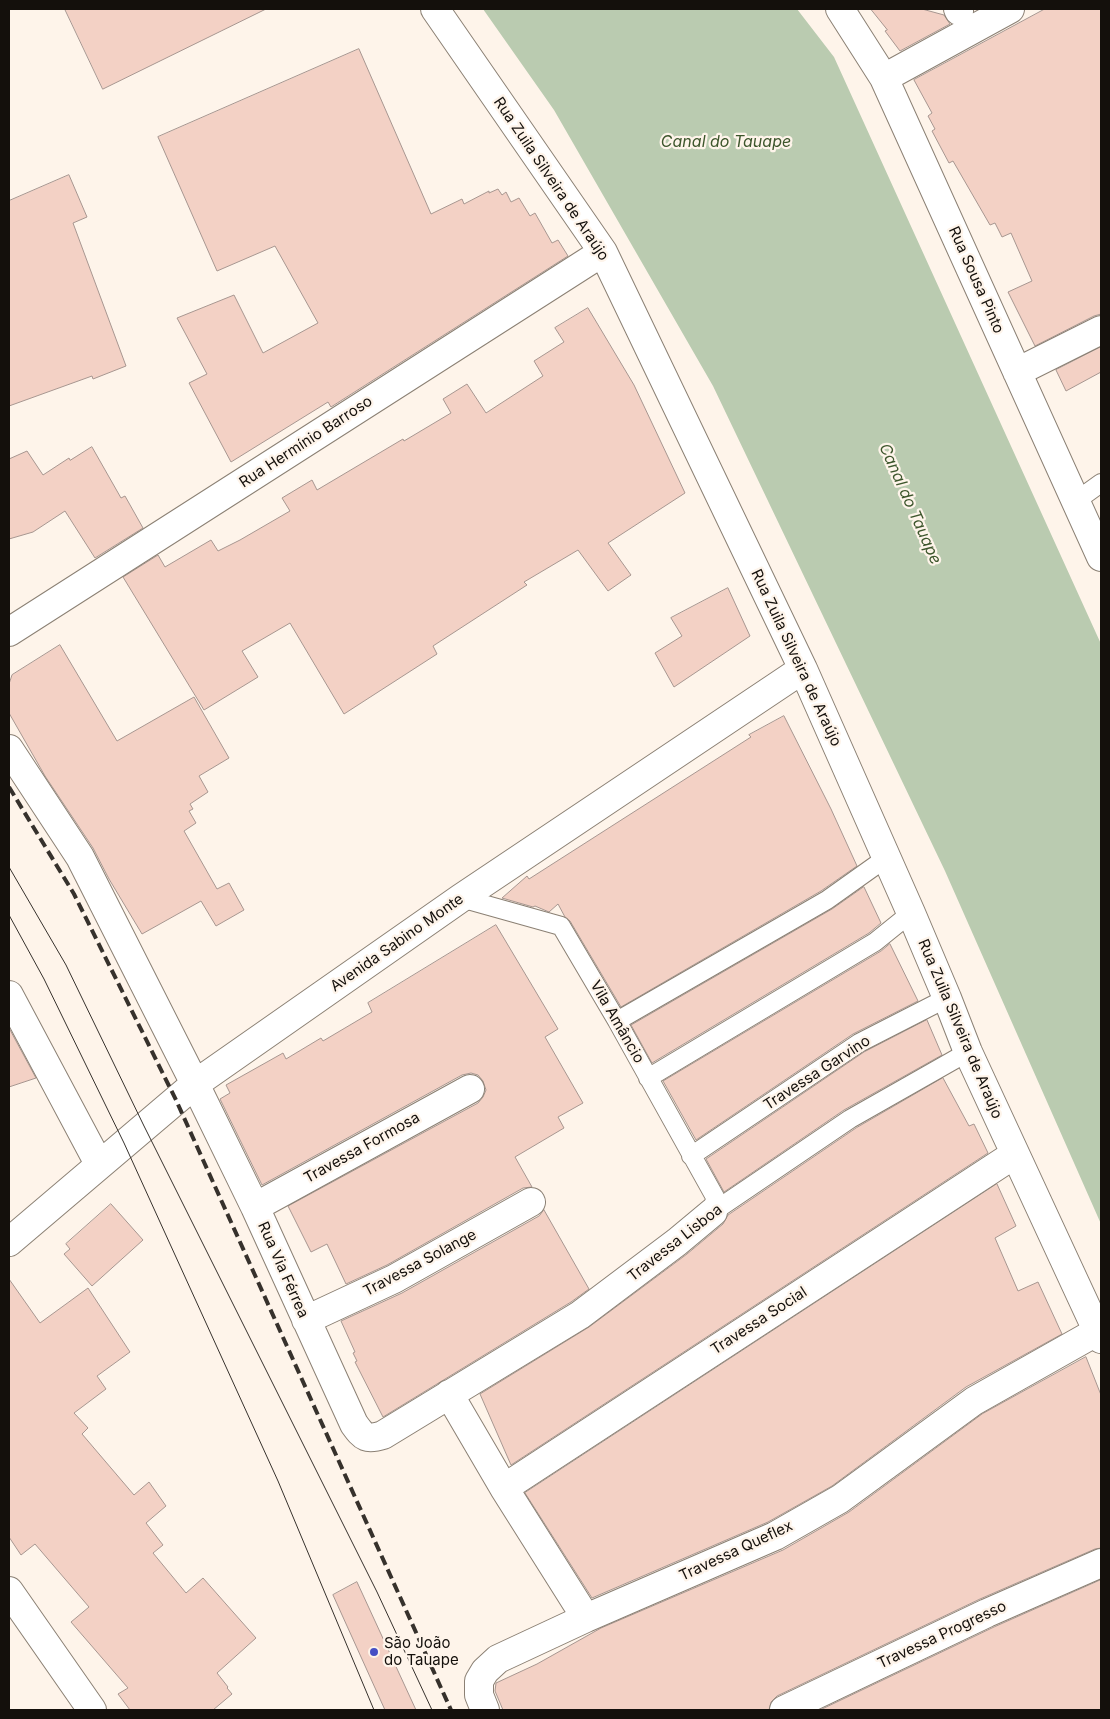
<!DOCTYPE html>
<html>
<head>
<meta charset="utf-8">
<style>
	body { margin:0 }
	#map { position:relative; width:1110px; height:1719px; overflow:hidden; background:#fef4ea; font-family:Inter,sans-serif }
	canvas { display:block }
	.frame { position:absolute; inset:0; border:10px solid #14100c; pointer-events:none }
</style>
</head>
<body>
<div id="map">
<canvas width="1110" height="1719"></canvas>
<div class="frame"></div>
</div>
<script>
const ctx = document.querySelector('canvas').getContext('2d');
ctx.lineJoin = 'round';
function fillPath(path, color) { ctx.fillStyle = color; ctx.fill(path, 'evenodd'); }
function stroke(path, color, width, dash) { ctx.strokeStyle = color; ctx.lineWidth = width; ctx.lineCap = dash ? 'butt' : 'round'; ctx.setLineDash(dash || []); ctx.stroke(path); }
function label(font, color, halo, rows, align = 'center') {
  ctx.font = font + ' Inter,sans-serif'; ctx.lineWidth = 4.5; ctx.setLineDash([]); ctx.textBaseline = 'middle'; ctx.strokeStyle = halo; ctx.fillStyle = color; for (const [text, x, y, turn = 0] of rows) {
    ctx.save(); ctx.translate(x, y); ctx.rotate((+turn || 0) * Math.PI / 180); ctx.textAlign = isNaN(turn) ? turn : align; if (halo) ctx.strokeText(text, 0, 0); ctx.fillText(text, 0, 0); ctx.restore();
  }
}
const water = new Path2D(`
	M483 9H797L834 57 1101 644V1224L945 871 713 386 554 110Z`);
const building = new Path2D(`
	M65 9H266L103 89Z
	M871 9H922L944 15 950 24 900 51 885 31 887 30Z
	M1045 9H1101V314L1094 316 1035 346 1008 292 1032 281 1011 233 1002 237 995 223 990 225 953 161 949 163 932 131 935 129 928 116 932 113 914 80Z
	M359 49 431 214 462 199 464 204 489 191V193L498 189 502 195 506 192 511 202 519 198 530 216 535 213 552 243 558 240 568 256 331 407 328 402 231 462 189 383 207 374 177 318 234 295 263 353 318 323 275 246 217 271 158 137Z
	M69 175 87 217 73 223 126 366 93 379 92 376 9 406V201Z
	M588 308 634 385 685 493 608 543 631 575 608 591 578 550 524 582 527 585 433 646 437 654 344 714 290 623 242 651 258 677 204 710 123 577 158 555 165 567 211 540 218 551 240 540 290 511 282 498 312 480 317 490 403 439 404 441 451 413 443 399 467 384 486 413 543 376 534 361 564 342 555 328Z
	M1101 347V372L1066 391 1056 370Z
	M92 447 121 498 125 496 143 528 95 558 65 511 33 532 9 539V459L27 451 43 475 69 458 70 460Z
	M728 588 750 636 674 687 655 653 682 636 671 618Z
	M60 645 117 741 194 697 229 758 199 776 208 792 190 804 193 809 189 811 196 823 184 831 217 889 229 883 244 910 216 926 201 901 142 934 109 879 93 848 45 776 9 713V684L12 675Z
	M784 716 831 809 857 866 821 891 621 1007 570 921 565 917 558 904 549 912 535 906 533 907 502 898 527 876 529 879 751 737 749 735Z
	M864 887 881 923 869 933 652 1063 631 1025 832 909Z
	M496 925 558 1029 545 1037 583 1103 558 1117 564 1128 515 1157 532 1187 523 1188 387 1265 346 1284 327 1244 311 1252 288 1206 478 1103 483 1097 486 1090 483 1081 478 1075 471 1073 462 1075 262 1185 220 1099 230 1093 226 1085 283 1053 286 1059 321 1038 323 1041 372 1012 368 1003Z
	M890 944 918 1001 853 1034 696 1140 663 1081 881 951Z
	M927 1020 942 1055 844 1110 724 1192 706 1159 864 1052Z
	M9 1028 36 1078 9 1087Z
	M943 1078 969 1126 974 1124 988 1153 511 1465 480 1394 589 1327 687 1254 723 1224 728 1215 856 1128Z
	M997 1184 1016 1226 995 1238 1018 1291 1038 1282 1062 1334 966 1387 832 1486 768 1522 592 1598 525 1493Z
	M111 1204 143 1240 92 1286 64 1254 70 1249 66 1244Z
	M544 1210 589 1289 571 1302 383 1417 355 1362 357 1361 353 1353 355 1352 341 1321 402 1293 539 1216Z
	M9 1279 40 1323 88 1288 130 1352 97 1376 106 1389 74 1413 88 1428 82 1434 134 1495 149 1482 166 1506 146 1523 163 1545 153 1553 186 1593 203 1578 256 1638 217 1673 228 1687 227 1688 232 1694 213 1710H130L118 1694 128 1688 71 1622 89 1607 35 1544 21 1555 9 1537Z
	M1086 1357 1101 1395V1548L1095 1549 980 1599 777 1696 771 1702 769 1710H503L495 1691 496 1683 537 1664 601 1628 783 1550 849 1512 982 1414Z
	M1101 1580V1710H820L994 1627Z
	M357 1582 416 1710H385L333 1595Z`);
const service = new Path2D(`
	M1076 501 1101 483
	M461 898 561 926 617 1021 715 1197 713 1212
	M617 1021 827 900 886 858
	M648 1078 875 942 911 913
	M691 1156 859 1043 947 998
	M713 1212 850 1119 968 1052`);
const minor = new Path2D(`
	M435 9 603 252 803 669 911 913 947 998 968 1052 1101 1339
	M840 9 884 78 1101 557
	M958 9 959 11
	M884 78 1010 9
	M1017 372 1101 330
	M9 632 603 252
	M9 749 80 857 195 1084 255 1207 354 1424C364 1438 367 1440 383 1435L580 1315 677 1242 713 1212
	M9 995 99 1164
	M255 1207 470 1089
	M9 1242 195 1084 461 898 803 669
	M306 1320 394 1279 531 1202
	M449 1394 504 1488 586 1618
	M504 1488 1015 1154
	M9 1591 92 1710
	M485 1710 479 1695V1681L485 1671 498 1659 586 1618 775 1536 840 1499 974 1401 1098 1331
	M784 1710 987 1613 1101 1563`);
const tram = new Path2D(`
	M9 867 66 965 144 1126 377 1592 432 1710
	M9 915 44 979 124 1143 278 1481 374 1710`);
const rail = new Path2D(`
	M9 787 74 894 176 1100 451 1710`);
const markers = [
	[374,1652,5,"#464fc4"]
];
const streetNames = [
	["Rua Zuila Silveira de Araújo",551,179,56],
	["Rua Sousa Pinto",976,280,66],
	["Rua Hermínio Barroso",306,442,-33],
	["Rua Zuila Silveira de Araújo",796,658,65],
	["Avenida Sabino Monte",397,943,-35],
	["Vila Amâncio",617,1022,60],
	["Rua Zuila Silveira de Araújo",960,1029,67],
	["Travessa Garvino",817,1073,-33],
	["Travessa Formosa",362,1148,-29],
	["Travessa Lisboa",675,1243,-38],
	["Travessa Solange",420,1263,-28],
	["Rua Via Férrea",283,1270,66],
	["Travessa Social",759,1321,-33],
	["Travessa Queflex",736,1551,-25],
	["Travessa Progresso",942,1635,-25]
];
const poiNames = [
	["São João",384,1643],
	["do Tauape",384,1660]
];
const waterNames = [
	["Canal do Tauape",726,142],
	["Canal do Tauape",910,504,66]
];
fillPath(water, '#bacbb0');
fillPath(building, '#f3d1c5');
stroke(building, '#a79690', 1);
stroke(service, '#8b8074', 20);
stroke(minor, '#8b8074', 30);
stroke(service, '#fff', 18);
stroke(minor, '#fff', 28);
stroke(tram, '#36312c', 1);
stroke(rail, '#36312c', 4, [10, 5]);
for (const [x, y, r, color] of markers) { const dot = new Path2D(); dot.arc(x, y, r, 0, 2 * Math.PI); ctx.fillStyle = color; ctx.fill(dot); stroke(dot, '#fef4ea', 2); }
label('15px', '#14100c', '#fef4ea', streetNames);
label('15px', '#14100c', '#fef4ea', poiNames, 'left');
label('italic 16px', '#3d562c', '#fef4ea', waterNames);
</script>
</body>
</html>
